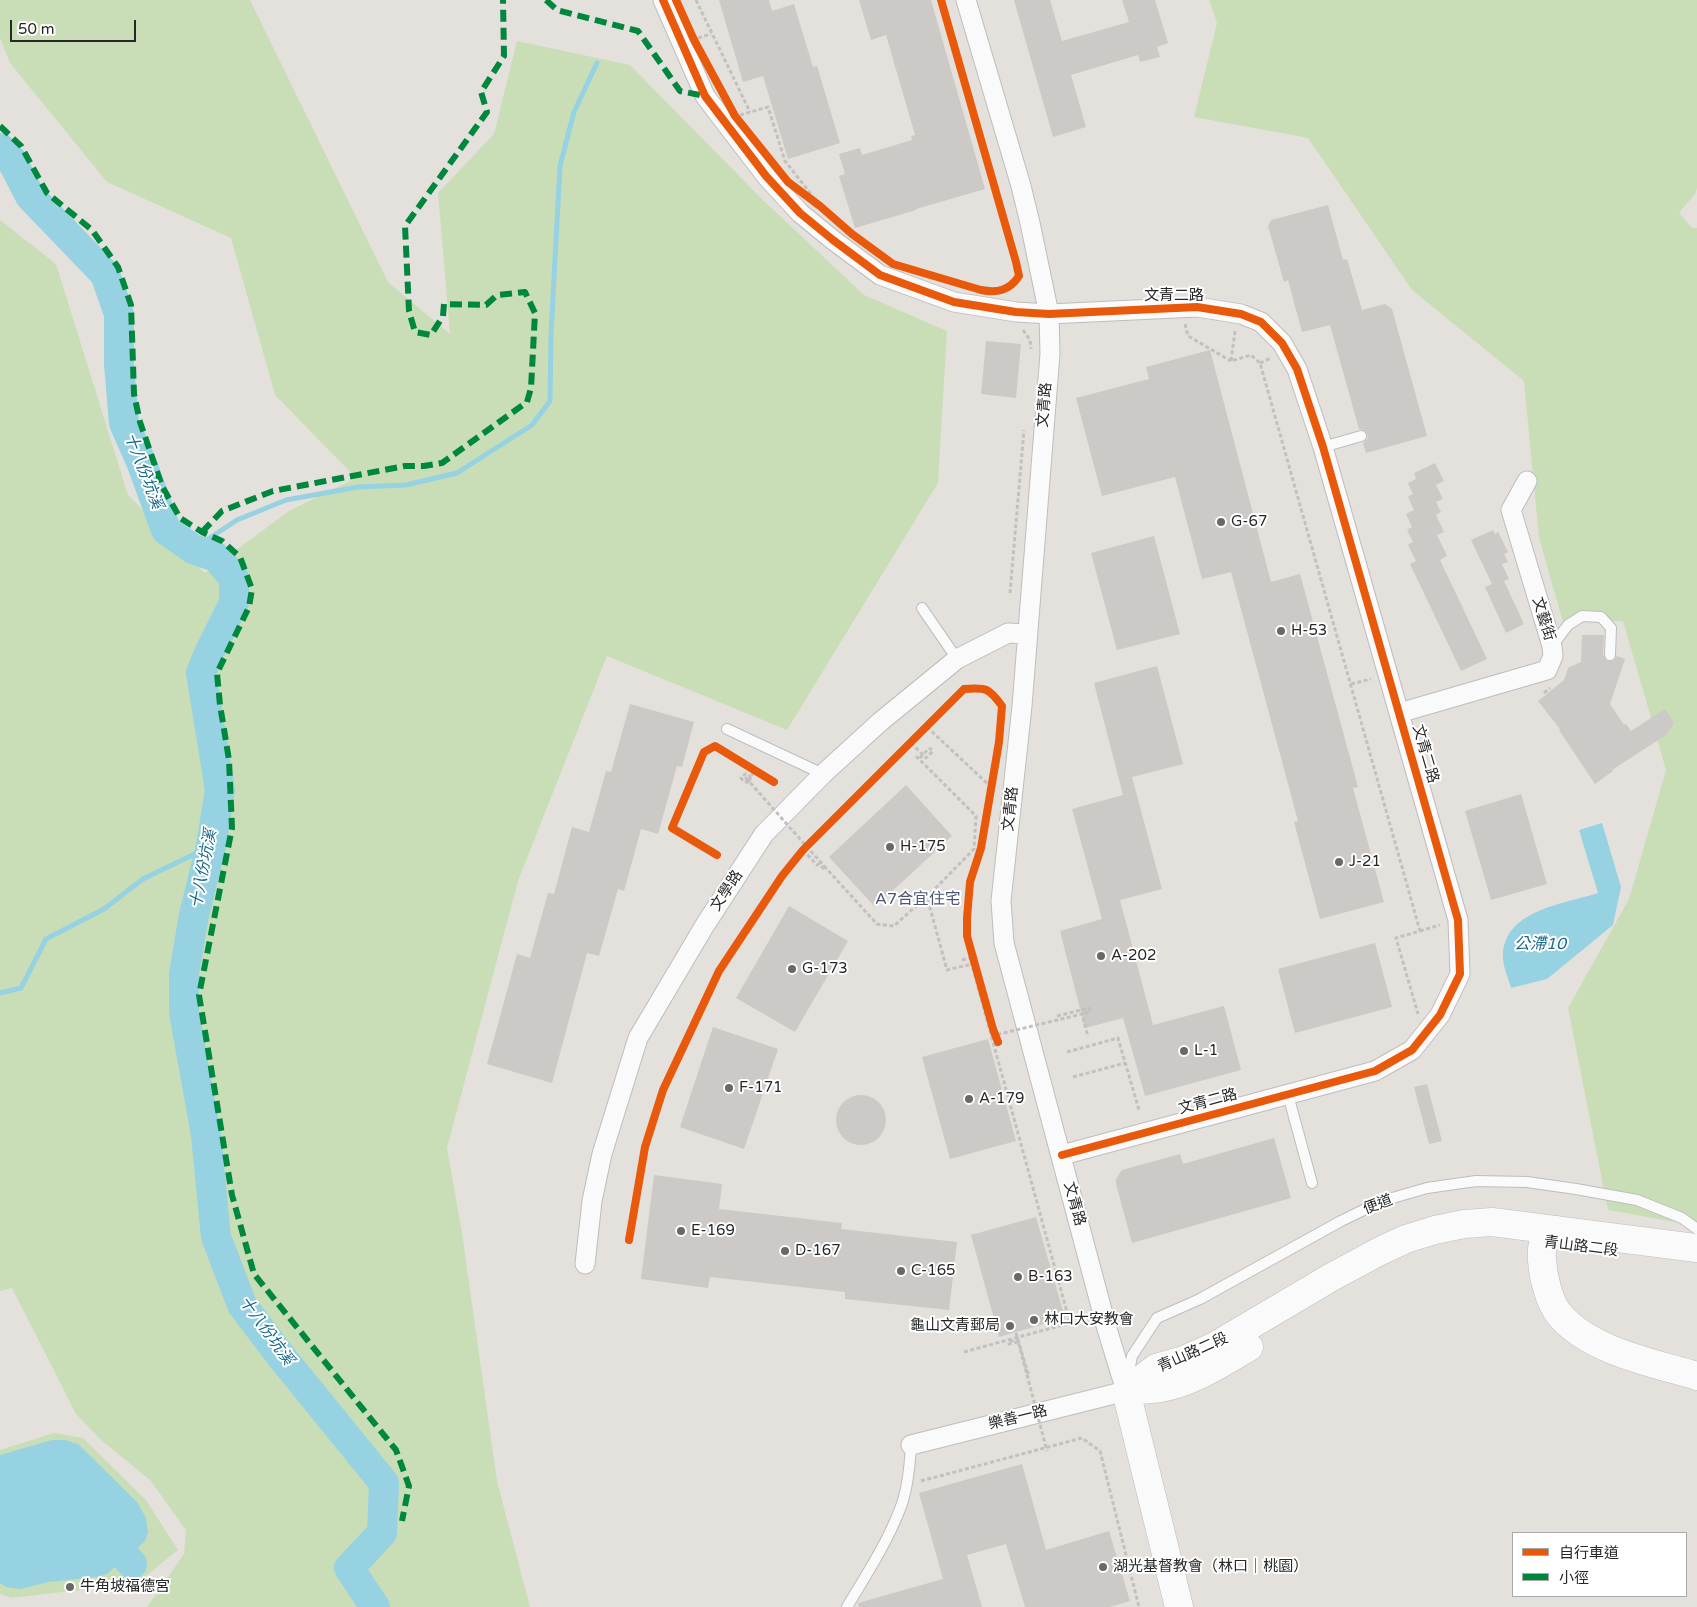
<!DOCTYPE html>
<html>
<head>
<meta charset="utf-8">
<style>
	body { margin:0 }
	#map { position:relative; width:1697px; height:1607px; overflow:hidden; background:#e4e1dc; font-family:"Varela Round","Noto Sans TC",sans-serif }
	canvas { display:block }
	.legend { position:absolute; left:1512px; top:1532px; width:175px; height:65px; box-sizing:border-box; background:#fff; border:1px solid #a9a9a9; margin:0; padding:6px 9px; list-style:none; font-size:15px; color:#272727 }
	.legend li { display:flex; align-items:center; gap:10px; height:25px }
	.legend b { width:25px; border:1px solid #a9a9a9 }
	.scale { position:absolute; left:10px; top:20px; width:126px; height:22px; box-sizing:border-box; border:2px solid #272727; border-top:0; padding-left:6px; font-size:15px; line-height:18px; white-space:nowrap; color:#272727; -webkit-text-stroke:4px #fff; paint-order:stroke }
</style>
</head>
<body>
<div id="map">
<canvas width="1697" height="1607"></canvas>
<ul class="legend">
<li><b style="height:6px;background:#e8590c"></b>自行車道</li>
<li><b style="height:6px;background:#00873e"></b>小徑</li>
</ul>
<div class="scale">50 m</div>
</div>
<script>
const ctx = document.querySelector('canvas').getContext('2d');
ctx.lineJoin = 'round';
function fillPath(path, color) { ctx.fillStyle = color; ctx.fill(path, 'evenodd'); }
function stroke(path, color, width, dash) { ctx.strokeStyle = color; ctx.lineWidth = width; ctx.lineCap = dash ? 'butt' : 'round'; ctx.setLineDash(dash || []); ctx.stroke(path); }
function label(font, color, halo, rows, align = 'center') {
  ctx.font = font + ' "Varela Round","Noto Sans TC",sans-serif'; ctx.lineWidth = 4; ctx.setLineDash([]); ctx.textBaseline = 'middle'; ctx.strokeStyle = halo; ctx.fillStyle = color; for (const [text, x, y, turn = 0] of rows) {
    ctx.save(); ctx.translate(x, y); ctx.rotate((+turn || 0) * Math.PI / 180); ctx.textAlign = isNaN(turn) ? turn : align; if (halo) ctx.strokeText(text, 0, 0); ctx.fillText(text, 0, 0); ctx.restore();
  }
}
const green = new Path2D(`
	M0 0H250L388 282 450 334 438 193 494 134 517 41 630 65 763 200 864 295 947 331 938 483 787 730 607 656 518 881 447 1148 462 1233 497 1481 530 1607H147L184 1554 186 1530 150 1480 102 1441 76 1414 12 1288 0 1291V220L56 264 128 495 205 573 289 511 356 478 275 395 231 238 107 182 10 63 0 38Z
	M1209 0H1697V188L1695 194 1679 213 1692 228H1697V1226L1608 1210 1568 1008 1629 899 1666 770 1623 621 1563 622 1539 538 1524 381 1412 290 1308 138 1194 117 1217 23Z
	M54 1433 83 1438 146 1500 178 1550 137 1583 12 1598 0 1594V1450Z`);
const water = new Path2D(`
	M1602 823 1621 887 1613 925 1547 979 1511 988C1509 979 1503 967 1503 958 1502 910 1564 904 1598 893L1579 830Z
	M52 1440H65L78 1444 137 1502 146 1518 148 1532 145 1541 107 1574 96 1577 48 1582 21 1589 6 1587 0 1583V1455Z`);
const stream = new Path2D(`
	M193 549 237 520 286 500 358 487 406 485 457 473 532 425 550 401 551 334 560 166 574 112 597 63
	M0 993 21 988 46 939 104 909 143 879 211 846`);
const river = new Path2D(`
	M0 148 11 159 30 196 105 274 119 314V364L124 423 142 464 166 530 193 549 216 557 234 578V603L210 651 201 673 220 790 211 846 194 915 184 974V1012L206 1135 216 1237 242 1305 280 1355 384 1483 382 1533 349 1568 375 1607
	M126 1557 132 1564`);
const building = new Path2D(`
	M719 0H769L772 11 794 4 813 67 817 66 840 143 788 159 763 76 743 82Z
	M859 0H931L985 189 916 209V210L855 228 839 176 845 174 839 154 860 148 862 155 912 140 911 136 915 135 886 35 871 40Z
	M1014 0H1050L1062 41 1129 22 1122 0H1155L1168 43 1157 47 1160 57 1140 62 1138 55 1071 75 1086 127 1053 137Z
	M1328 205 1343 260 1347 259 1362 310 1385 304 1392 309 1427 436 1366 453 1363 443 1368 438 1367 434 1363 430 1359 429 1330 325 1302 332 1288 280 1284 282 1268 226 1271 220Z
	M986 341 1021 344 1016 398 981 394Z
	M1210 350 1271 582 1300 574 1358 787 1353 788 1384 902 1320 919 1294 822 1298 821 1231 572 1202 579 1175 477 1102 496 1076 398 1149 379 1146 367Z
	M1435 463 1444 481 1436 485 1443 499 1436 502 1441 512 1436 515 1444 532 1437 535 1447 556 1440 560 1487 659 1461 671 1410 564 1416 561 1408 545 1413 542 1407 530 1412 527 1406 514 1414 510 1408 497 1413 494 1408 483 1416 479 1414 473Z
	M1493 530 1495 534 1498 532 1508 552 1504 554 1508 562 1502 564 1509 579 1504 581 1524 624 1506 633 1485 587 1492 584 1471 540Z
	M1154 536 1180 634 1117 650 1091 553Z
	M1582 635H1604L1603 655 1607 661H1613L1617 656 1625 659 1610 704 1624 725 1626 724 1631 731 1665 709 1674 723 1666 735 1612 770 1613 771 1595 784 1559 730 1560 729 1538 701 1564 680 1568 668 1581 662Z
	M1157 666 1183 764 1132 777 1162 889 1120 900 1153 1025 1224 1006 1241 1070 1145 1096 1123 1018 1085 1028 1060 931 1102 919 1072 809 1123 795 1094 683Z
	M630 704 694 722 682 767 677 766 658 834 641 829 624 891 618 889 599 956 587 953 552 1083 487 1064 517 954 530 958 548 893 554 894 572 827 589 832 606 771 611 772Z
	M906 785 952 836 875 907 829 857Z
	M1521 794 1547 884 1491 900 1465 811Z
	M789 906 848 941 795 1032 736 998Z
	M1375 943 1392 1007 1295 1033 1278 969Z
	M713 1027 778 1049 744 1149 680 1127Z
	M988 1039 1016 1141 950 1159 922 1057Z
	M1427 1084 1442 1141 1429 1144 1414 1087Z
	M836 1120a25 25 0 1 1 50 0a25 25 0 1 1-50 0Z
	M1274 1138 1291 1198 1132 1243 1116 1184V1179L1122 1170 1180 1154 1183 1164Z
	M654 1175 722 1184 719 1209 842 1223 841 1229 957 1242 949 1310 845 1299V1292L710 1277 708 1288 641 1279Z
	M1036 1217 1065 1318 999 1337 971 1235Z
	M1022 1464 1046 1550 1109 1531 1130 1601 1110 1607H1025L1006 1544 967 1555 982 1607H859L858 1603 943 1579 919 1493Z`);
const path = new Path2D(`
	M696 0 750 112
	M941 0 1016 262 1019 276 1010 286 1000 291
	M698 38 711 34
	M740 115 768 107 785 161 818 203
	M1185 324 1188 336 1231 361
	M1023 330 1030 340 1031 349
	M1235 331 1231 361 1251 355 1260 363 1420 931 1396 938 1418 1014
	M1260 363 1271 358
	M1010 593 1024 430
	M1351 684 1371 679
	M1544 693 1550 688
	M927 727 991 787
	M911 743 926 758 933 751 929 748
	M916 756 976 816 974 849 927 897 947 970 972 964
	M751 778 748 774H745L741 778 744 782H749L746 778 749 781 755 769
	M803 850 817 865 819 864 824 869
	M717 855 672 828 704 752 715 746 774 782
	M824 866 877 924 894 926 926 897
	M1420 931 1440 925
	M962 960 970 958
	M1057 1016 1089 1008 1090 1012 1082 1014
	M998 1042 993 1029 967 936V918L970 882 981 848 999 740
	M1067 1052 1118 1038 1139 1110
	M1073 1077 1125 1063
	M629 1240 645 1147 663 1090 719 971 782 876 803 850 964 689C986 687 989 688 1002 706V714
	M1016 1333 1029 1377
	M1018 1342 1009 1344 1008 1342 1018 1339
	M921 1481 1082 1438 1100 1451 1139 1607`);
const lane = new Path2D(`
	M1323 447 1361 436
	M922 608 957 659
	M1552 646 1568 625 1582 616 1601 617 1611 628 1610 655
	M727 729 823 774
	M1288 1095 1312 1183
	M1127 1382 1132 1356 1157 1318 1200 1299 1341 1221 1382 1201 1427 1188 1476 1181 1527 1182 1576 1189 1637 1200 1682 1218 1697 1229
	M847 1607C866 1575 887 1543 900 1509 907 1492 910 1463 911 1445`);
const street = new Path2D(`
	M663 0 705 96 766 176 800 213 833 240 880 275 954 302 1016 312 1049 314 1197 307 1241 314 1261 322 1282 343 1297 369 1323 447 1458 920 1460 974 1440 1015 1412 1050 1375 1071 1062 1155
	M1399 713 1547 670 1553 656 1552 646 1511 510 1527 481
	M585 1264 592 1201 602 1154 638 1038 705 925 764 834 823 774 880 722 957 659 1008 633 1027 634
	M911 1445 1126 1391 1107 1329 1004 943 1001 901 1022 706 1050 354 1049 314 1030 223 1021 186 966 0`);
const secondary = new Path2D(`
	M1557 1230C1543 1233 1541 1246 1542 1260 1543 1276 1549 1302 1559 1314 1589 1351 1654 1363 1697 1376
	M1126 1391 1156 1368 1184 1360 1215 1346 1330 1278 1380 1251 1406 1239 1435 1230 1464 1224 1492 1222 1697 1248
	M1126 1391C1137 1390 1149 1390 1161 1388 1193 1382 1222 1363 1249 1347
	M1126 1391 1179 1607`);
const pathBridge = new Path2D(`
	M920 758 929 748
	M746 778 824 866 821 869 820 868
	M991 1036 1082 1014 1088 1037
	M1017 1337 1047 1451
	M964 1352 1070 1323 970 958`);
const quiet = new Path2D(`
	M546 0 557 10 638 31 680 91 705 96
	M0 126 21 146 47 193 92 230 118 267 131 305 134 394 140 422 162 486 180 518 202 532 222 541 240 557 252 589 249 607 217 673 220 705 229 760 232 828 199 995 232 1195 254 1274 396 1450 409 1486 402 1521
	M202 532 222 511 273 491 405 466H424L442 463 527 402 531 388 535 313 525 292 497 295 486 305 444 304 443 316 431 335 415 332 409 311 405 226 487 112 481 92 504 56 503 0`);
const cycleway = new Path2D(`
	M663 0 705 96 766 176 800 213 833 240 880 275 954 302 1016 312 1049 314 1197 307 1241 314 1261 322 1282 343 1297 369 1323 447 1458 920 1460 974 1440 1015 1412 1050 1375 1071 1062 1155
	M676 0 694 40 735 116 788 182 820 206 852 234 893 264 981 290C997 293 1009 291 1019 276L1016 262 941 0
	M717 855 672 828 704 752 715 746 774 782
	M629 1240 645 1147 663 1090 719 971 782 876 803 850 964 689C986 687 989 688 1002 706L999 742 981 848 970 882 967 918V936L993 1029 998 1042`);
const markers = [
	[1221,522,5,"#696866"],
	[1281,631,5,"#696866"],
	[890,847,5,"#696866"],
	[1339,862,5,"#696866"],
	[1101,956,5,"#696866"],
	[792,969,5,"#696866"],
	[1184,1051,5,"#696866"],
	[729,1088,5,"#696866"],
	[969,1099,5,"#696866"],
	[681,1231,5,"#696866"],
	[785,1251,5,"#696866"],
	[901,1271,5,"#696866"],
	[1018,1277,5,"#696866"],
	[1034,1320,5,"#696866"],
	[1010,1326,5,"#696866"],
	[1103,1567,5,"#696866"],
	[70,1587,5,"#696866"]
];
const streetNames = [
	["文青二路",1174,296],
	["文青路",1045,405,-85],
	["文藝街",1543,619,73],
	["文青二路",1425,754,74],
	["文青路",1011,809,-84],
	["文學路",727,891,-57],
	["文青二路",1208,1102,-15],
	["文青路",1074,1204,75],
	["便道",1378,1205,-21],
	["青山路二段",1581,1247,7],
	["青山路二段",1193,1353,-24],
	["樂善一路",1018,1418,-14]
];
const poiNames = [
	["G-67",1231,522],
	["H-53",1291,631],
	["H-175",900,847],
	["J-21",1349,862],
	["A-202",1111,956],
	["G-173",802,969],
	["L-1",1194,1051],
	["F-171",739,1088],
	["A-179",979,1099],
	["E-169",691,1231],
	["D-167",795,1251],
	["C-165",911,1271],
	["B-163",1028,1277],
	["林口大安教會",1044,1320],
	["龜山文青郵局",1000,1326,"right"],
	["湖光基督教會（林口｜桃園）",1113,1567],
	["牛角坡福德宮",80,1587]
];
const waterNames = [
	["十八份坑溪",143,471,69],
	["十八份坑溪",204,869,-79],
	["公滯10",1540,945],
	["十八份坑溪",266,1331,54]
];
const neighbourhoodNames = [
	["A7合宜住宅",918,900]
];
fillPath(green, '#c9deb7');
fillPath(water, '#96d2e1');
stroke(stream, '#96d2e1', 5);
stroke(river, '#96d2e1', 30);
fillPath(building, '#ccc9c6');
stroke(lane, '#bebdbe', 12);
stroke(street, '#bebdbe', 21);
stroke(secondary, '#bebdbe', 29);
stroke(path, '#c2c1c0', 3, [4, 2.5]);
stroke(lane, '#fbfafa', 10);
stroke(street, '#fbfafa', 19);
stroke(secondary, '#fbfafa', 28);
stroke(pathBridge, '#c2c1c0', 3, [4, 2.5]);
stroke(quiet, '#00873e', 6, [12, 6]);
stroke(cycleway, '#e8590c', 8);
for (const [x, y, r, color] of markers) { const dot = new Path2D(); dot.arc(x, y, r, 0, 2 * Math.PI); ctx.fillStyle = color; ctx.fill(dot); stroke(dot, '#fff', 2); }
label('15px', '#272727', '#fff', streetNames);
label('15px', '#272727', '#fff', poiNames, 'left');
label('italic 16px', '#186889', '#fff', waterNames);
label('16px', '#4c5573', '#fff', neighbourhoodNames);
</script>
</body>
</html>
